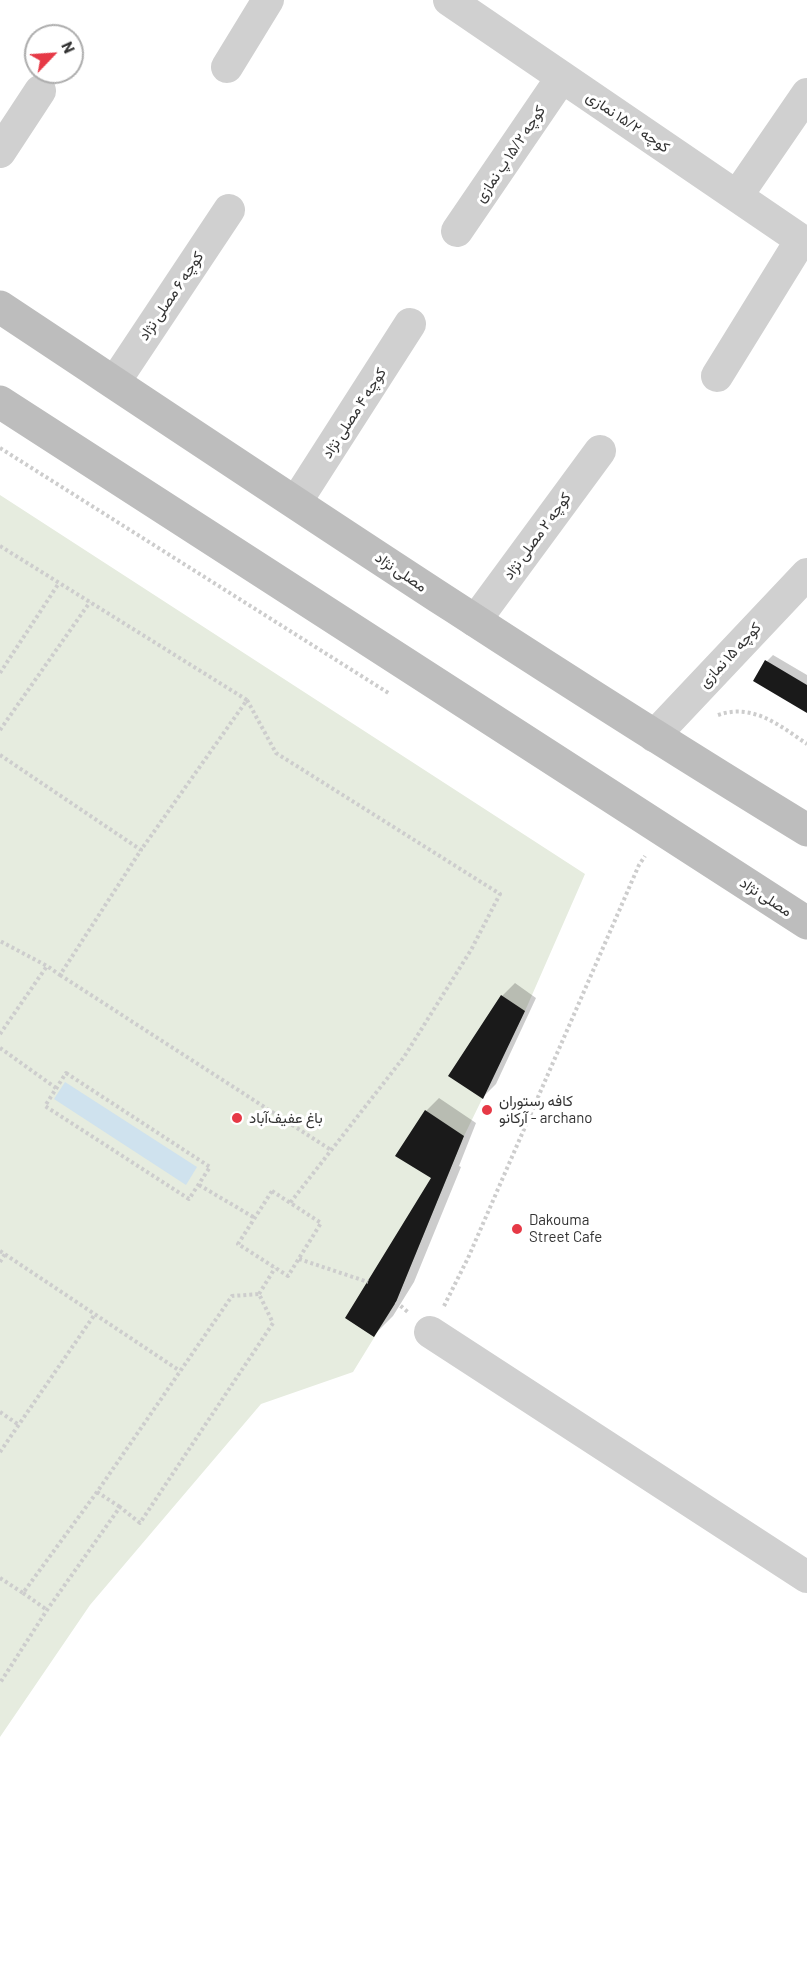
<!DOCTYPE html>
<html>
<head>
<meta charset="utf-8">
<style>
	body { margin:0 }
	#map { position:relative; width:807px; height:1974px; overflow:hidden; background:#fff; font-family:Barlow,sans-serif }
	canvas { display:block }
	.north { position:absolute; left:24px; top:24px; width:60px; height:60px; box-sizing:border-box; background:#fff; border:2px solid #adadad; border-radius:50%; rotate:65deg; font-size:16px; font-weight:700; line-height:24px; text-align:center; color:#333 }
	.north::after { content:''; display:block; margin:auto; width:21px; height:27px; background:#e63946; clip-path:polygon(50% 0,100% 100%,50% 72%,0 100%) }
</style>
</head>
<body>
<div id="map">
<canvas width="807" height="1974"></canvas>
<div class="north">N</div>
</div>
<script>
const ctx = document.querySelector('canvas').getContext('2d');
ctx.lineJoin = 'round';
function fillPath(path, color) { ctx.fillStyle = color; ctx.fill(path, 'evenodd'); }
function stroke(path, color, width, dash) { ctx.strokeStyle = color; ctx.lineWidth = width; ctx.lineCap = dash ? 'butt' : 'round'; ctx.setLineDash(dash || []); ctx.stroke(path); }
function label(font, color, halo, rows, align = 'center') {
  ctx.font = font + ' Barlow,Vazirmatn,sans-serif'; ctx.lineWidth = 6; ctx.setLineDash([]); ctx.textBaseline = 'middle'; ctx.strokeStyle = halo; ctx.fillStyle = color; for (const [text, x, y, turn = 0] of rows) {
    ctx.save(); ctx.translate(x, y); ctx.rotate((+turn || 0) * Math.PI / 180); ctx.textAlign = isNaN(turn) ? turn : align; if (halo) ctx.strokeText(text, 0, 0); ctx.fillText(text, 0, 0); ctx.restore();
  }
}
const green = new Path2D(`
	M0 495 585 874 525 1011 464 1136 396 1302 353 1372 261 1404 90 1605 0 1737Z`);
const water = new Path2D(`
	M65 1082 197 1167 186 1185 54 1099Z`);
const shadow = new Path2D(`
	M773 655 807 675V711L767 661Z
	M515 983 536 998 496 1084 483 1097 502 996Z
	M439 1098 476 1123 459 1166 461 1167 414 1282 393 1316 374 1335 433 1178 426 1111Z`);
const building = new Path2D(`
	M765 660 807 685V713L753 681Z
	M501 995 525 1011 483 1099 448 1076Z
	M425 1110 464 1136 396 1302 374 1337 345 1318 431 1178 395 1156Z`);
const path = new Path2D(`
	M0 448 390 694
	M0 546 247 700 141 850
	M0 673 59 583
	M247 700 276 753 500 894 471 950 404 1057 290 1203
	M718 715C753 703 779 725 807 744
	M0 730 90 602
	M0 755 141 850 60 975 47 966 0 941
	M60 975 331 1150
	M0 1034 47 966
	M0 1048 56 1088
	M66 1073 210 1167 189 1199 45 1106Z
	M199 1185 255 1218
	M272 1191 321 1223 288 1276 238 1244Z
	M0 1251 180 1371
	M299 1259 368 1282
	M0 1262 5 1254
	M259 1294 275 1268
	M396 1302 409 1313
	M444 1306 468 1258 639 865 645 856
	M0 1412 19 1425
	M0 1452 95 1314
	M97 1492 120 1507
	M0 1578 23 1593 97 1492 232 1296 259 1294 273 1323 140 1523 120 1507 47 1610 0 1683
	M23 1593 47 1610`);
const street = new Path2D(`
	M449 0 807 244
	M227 67 268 0
	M0 152 40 91
	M737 196 807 94
	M457 231 562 77
	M717 376 801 240
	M114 383 229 210
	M296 502 410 324
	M475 621 600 451
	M654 736 807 574
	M430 1332 807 1577`);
const secondary = new Path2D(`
	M0 307C267 484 533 663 807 830
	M0 402 807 923`);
const markers = [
	[487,1110,6,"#e63946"],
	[237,1118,6,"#e63946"],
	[517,1229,6,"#e63946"]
];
const streetNames = [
	["کوچه ۱۵/۲ نمازی",628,122,34],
	["کوچه ۱۵/۲ پ نمازی",510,154,-56],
	["کوچه ۶ مصلی نژاد",171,296,-56],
	["کوچه ۴ مصلی نژاد",354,413,-57],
	["کوچه ۲ مصلی نژاد",537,536,-54],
	["مصلی نژاد",401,572,34],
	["کوچه ۱۵ نمازی",730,655,-47],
	["مصلی نژاد",766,897,33]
];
const poiNames = [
	["کافه رستوران",499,1101],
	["آرکانو - archano",499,1118],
	["باغ عفیف‌آباد",249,1118],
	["Dakouma",529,1220],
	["Street Cafe",529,1237]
];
fillPath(green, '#e6ecdf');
fillPath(water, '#cfe2ee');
fillPath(shadow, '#0003');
fillPath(building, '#1a1a1a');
stroke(path, '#cdcdcd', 4, [3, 3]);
stroke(street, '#d0d0d0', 32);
stroke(secondary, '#bdbdbd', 33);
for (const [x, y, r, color] of markers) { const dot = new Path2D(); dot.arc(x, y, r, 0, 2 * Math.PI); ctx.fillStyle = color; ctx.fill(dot); stroke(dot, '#fff', 2); }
label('15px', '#333', '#fff', streetNames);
label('15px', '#333', '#fff', poiNames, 'left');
</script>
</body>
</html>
